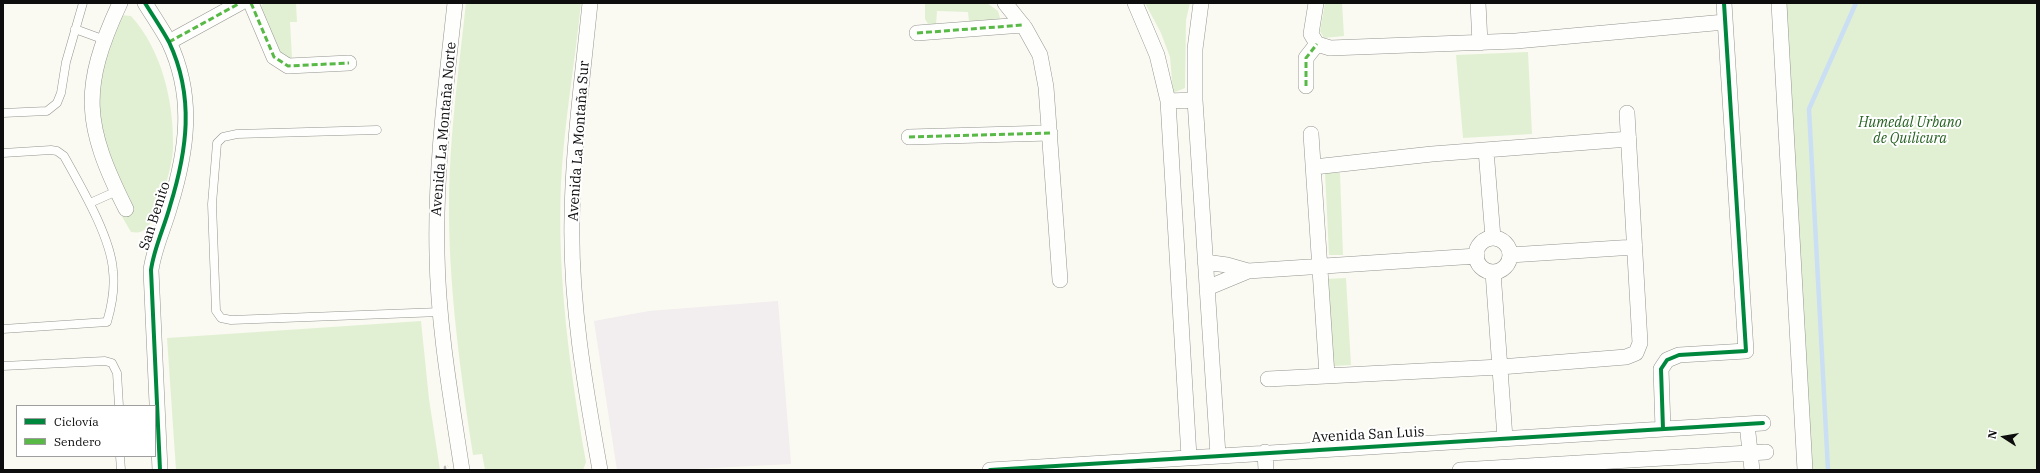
<!DOCTYPE html>
<html>
<head>
<meta charset="utf-8">
<style>
	body { margin:0 }
	#map { position:relative; width:2040px; height:473px; overflow:hidden; background:#fafaf2; font-family:"IBM Plex Serif",serif }
	canvas { display:block }
	.frame { position:absolute; inset:0; border:4px solid #0d0d0d; pointer-events:none }
	.legend { position:absolute; left:16px; top:405px; width:140px; height:52px; box-sizing:border-box; background:#fff; border:1px solid #9e9e9e; margin:0; padding:5px 7px; list-style:none; font-size:12px; color:#0d0d0d }
	.legend li { display:flex; align-items:center; gap:8px; height:20px }
	.legend b { width:20px; border:1px solid #9e9e9e }
	.north { position:absolute; left:1984px; top:417px; width:40px; height:40px; -webkit-text-stroke:3px #fff; paint-order:stroke; rotate:282deg; font-size:11px; font-weight:700; line-height:16px; text-align:center; color:#0d0d0d }
	.north::after { content:''; display:block; margin:auto; width:14px; height:18px; background:#0d0d0d; clip-path:polygon(50% 0,100% 100%,50% 72%,0 100%) }
</style>
</head>
<body>
<div id="map">
<canvas width="2040" height="473"></canvas>
<div class="frame"></div>
<ul class="legend">
<li><b style="height:5px;background:#00873e"></b>Ciclovía</li>
<li><b style="height:5px;background:#58b947"></b>Sendero</li>
</ul>
<div class="north">N</div>
</div>
<script>
const ctx = document.querySelector('canvas').getContext('2d');
ctx.lineJoin = 'round';
function fillPath(path, color) { ctx.fillStyle = color; ctx.fill(path, 'evenodd'); }
function stroke(path, color, width, dash) { ctx.strokeStyle = color; ctx.lineWidth = width; ctx.lineCap = dash ? 'butt' : 'round'; ctx.setLineDash(dash || []); ctx.stroke(path); }
function label(font, color, halo, rows, align = 'center') {
  ctx.font = font + ' "IBM Plex Serif",serif'; ctx.lineWidth = 4; ctx.setLineDash([]); ctx.textBaseline = 'middle'; ctx.strokeStyle = halo; ctx.fillStyle = color; for (const [text, x, y, turn = 0] of rows) {
    ctx.save(); ctx.translate(x, y); ctx.rotate((+turn || 0) * Math.PI / 180); ctx.textAlign = isNaN(turn) ? turn : align; if (halo) ctx.strokeText(text, 0, 0); ctx.fillText(text, 0, 0); ctx.restore();
  }
}
const industrial = new Path2D(`
	M778 301 791 464 674 470H617L594 321 649 311Z`);
const green = new Path2D(`
	M263 3H296L297 22H290L292 58 281 57 274 50 261 6Z
	M466 3H581C575 63 564 123 561 183 557 277 570 371 586 462L583 470H485L482 454 473 455C460 369 448 284 449 196 450 132 459 67 466 3Z
	M925 3H987L998 11 1000 18 996 22H969L968 12 937 11 936 25 928 24 925 19Z
	M1145 3H1190L1186 20 1185 88 1173 93 1170 57 1161 33Z
	M1325 3H1342L1344 36 1324 38 1320 31Z
	M1776 3H2037V470H1804Z
	M121 15 131 16C162 50 174 102 173 147 173 163 163 197 156 212 150 224 146 235 131 232L111 198 99 162 96 88Z
	M1528 52 1532 134 1463 138 1456 55Z
	M1325 172 1340 173 1343 255H1329Z
	M1346 278 1351 365 1334 366 1326 279Z
	M421 321 429 399 440 470H176L167 338Z`);
const stream = new Path2D(`
	M1828 470 1809 109 1856 3`);
const path = new Path2D(`
	M445 470V467L448 466`);
const service = new Path2D(`
	M75 29 105 40
	M3 113 47 111 57 103 61 93 66 62 83 3
	M377 130 237 134 223 137 217 143 212 204 216 311 221 318 231 320 440 312
	M3 153 51 150 57 151 64 156C80 185 111 237 113 271 115 288 112 305 107 322L3 329
	M90 203 117 191
	M3 366 105 361 112 363 117 373 119 406
	M120 456 121 470`);
const minor = new Path2D(`
	M120 3C80 89 84 125 126 209
	M145 3C153 16 162 29 169 42 195 97 187 151 170 206 164 228 154 248 151 270L160 470
	M251 3 274 57 288 66 349 63
	M455 3C446 86 435 169 437 254 438 326 451 398 462 470
	M590 3C583 74 573 146 572 217 570 302 585 387 600 470
	M1005 3 1025 28 1040 55 1046 87 1060 280
	M1135 3 1157 55 1168 101 1189 457
	M1201 3 1195 49V100L1218 455
	M1316 3 1311 34 1317 44 1330 48 1516 41 1725 22
	M1478 3 1480 43
	M1779 3 1805 470
	M917 33 1023 25
	M169 42 240 3
	M1306 86V58L1317 44
	M1168 101 1195 100
	M1311 134 1327 375
	M909 137 1050 133
	M1486 150 1493 238
	M1314 167 1432 154 1629 139
	M1476 255a17 17 0 1 1 34 0a17 17 0 1 1-34 0Z
	M1510 255 1635 247
	M1205 262 1227 265 1248 271 1477 256
	M1493 272 1505 438
	M1207 288 1248 271
	M1268 379 1500 367 1626 357 1636 353 1640 343 1627 113
	M1747 424 1752 470
	M1663 429 1661 369 1667 360 1679 355 1746 351 1724 3
	M1265 452 1266 470
	M990 470 1763 423
	M1460 470 1766 452`);
const quiet = new Path2D(`
	M251 3 274 57 288 66 349 63
	M917 33 1023 25
	M169 42 240 3
	M1306 86V58L1317 44
	M909 137 1050 133`);
const cycleway = new Path2D(`
	M145 3C153 16 162 29 169 42 195 97 187 151 170 206 164 228 154 248 151 270L160 470
	M1663 429 1661 369 1667 360 1679 355 1746 351 1724 3
	M990 470 1763 423`);
const parkNames = [
	["Humedal Urbano",1910,123],
	["de Quilicura",1910,139]
];
const streetNames = [
	["Avenida La Montaña Norte",444,129,-85],
	["Avenida La Montaña Sur",579,141,-86],
	["San Benito",155,216,-72],
	["Avenida San Luis",1368,435,-3]
];
fillPath(industrial, '#f2edee');
fillPath(green, '#e1f0d3');
stroke(stream, '#cadff3', 4.5);
stroke(service, '#949490', 9);
stroke(minor, '#949490', 16);
stroke(path, '#b8b8b6', 2.5, [4, 2]);
stroke(service, '#fefefd', 8);
stroke(minor, '#fefefd', 15);
stroke(quiet, '#58b947', 3, [6, 3]);
stroke(cycleway, '#00873e', 4);
label('italic 14px', '#266221', '#fff', parkNames);
label('14px', '#0d0d0d', '#fff', streetNames);
</script>
</body>
</html>
